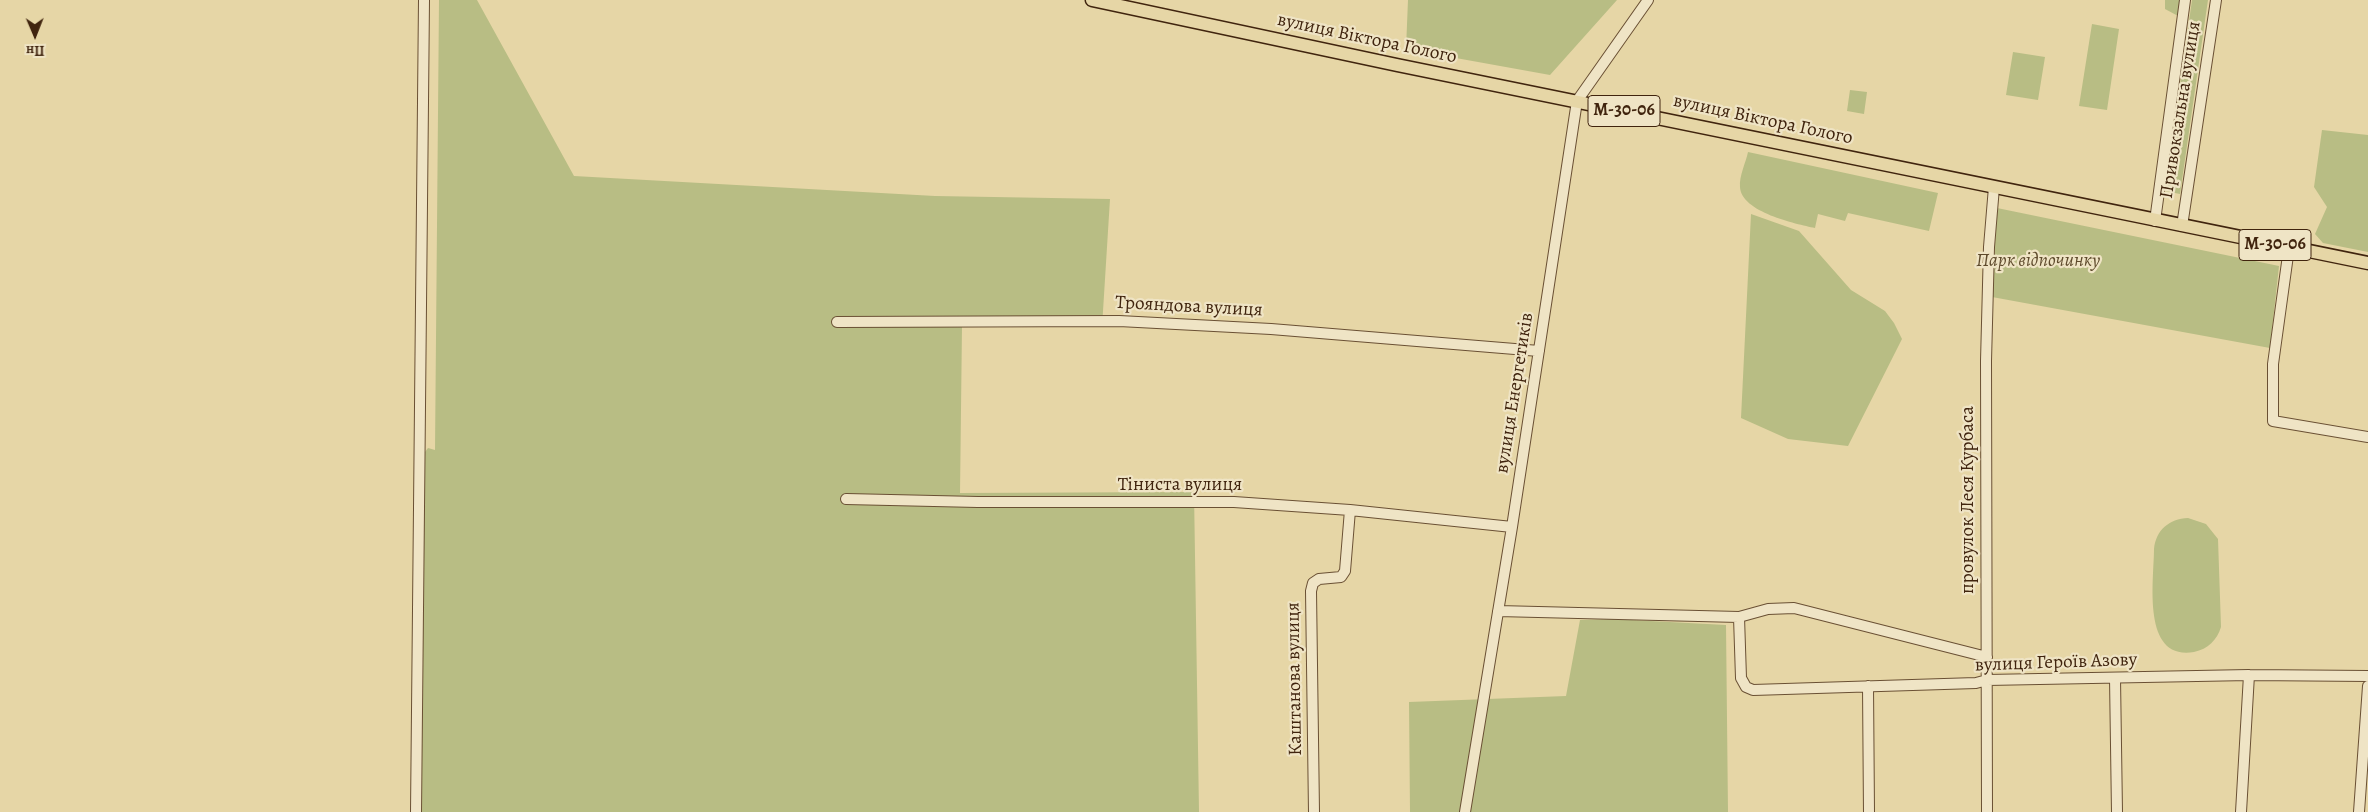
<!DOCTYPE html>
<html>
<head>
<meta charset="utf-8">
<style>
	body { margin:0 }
	#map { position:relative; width:2368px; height:812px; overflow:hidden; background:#e6d6a6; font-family:Alegreya,serif }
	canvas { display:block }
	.north { position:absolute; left:10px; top:10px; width:50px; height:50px; -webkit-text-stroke:4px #efe4c5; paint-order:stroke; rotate:179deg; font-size:14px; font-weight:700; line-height:20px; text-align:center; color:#40240e }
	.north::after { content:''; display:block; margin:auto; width:18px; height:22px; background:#40240e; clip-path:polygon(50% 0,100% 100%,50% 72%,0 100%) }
</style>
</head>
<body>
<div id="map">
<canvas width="2368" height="812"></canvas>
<div class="north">Пн</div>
</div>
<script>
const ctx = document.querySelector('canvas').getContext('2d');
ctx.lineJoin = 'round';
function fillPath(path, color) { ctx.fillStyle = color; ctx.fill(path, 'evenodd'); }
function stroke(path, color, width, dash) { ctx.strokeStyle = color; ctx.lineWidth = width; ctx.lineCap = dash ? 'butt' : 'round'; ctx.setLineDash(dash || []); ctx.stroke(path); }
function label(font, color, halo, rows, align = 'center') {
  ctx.font = font + ' Alegreya,serif'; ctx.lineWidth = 4.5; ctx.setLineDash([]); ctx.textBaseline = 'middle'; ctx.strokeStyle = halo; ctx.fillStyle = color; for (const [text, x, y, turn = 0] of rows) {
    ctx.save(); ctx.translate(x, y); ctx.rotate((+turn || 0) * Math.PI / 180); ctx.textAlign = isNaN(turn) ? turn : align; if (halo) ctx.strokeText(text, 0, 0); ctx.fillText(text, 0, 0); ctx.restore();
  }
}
const green = new Path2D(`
	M439 0H477L574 176 935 196 1110 199 1102 327 962 326 960 493 1194 492 1199 812H419L422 456 428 448 435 450Z
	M1408 0H1617L1550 75 1406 49Z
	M2165 0H2182L2180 17 2165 9Z
	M2192 0H2208L2180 194 2165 191Z
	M2092 24 2119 29 2107 110 2079 106Z
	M2013 52 2045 57 2038 100 2006 95Z
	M1850 90 1867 92 1864 114 1847 111Z
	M2322 130 2368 135V252L2323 243 2315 234 2327 207 2314 187Z
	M1748 152 1938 193 1929 231 1848 213 1845 221 1818 214 1815 228C1796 224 1741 212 1740 187 1739 176 1746 162 1748 152Z
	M1997 208 2279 266 2270 348 1992 297Z
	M1751 214 1799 231 1851 290 1885 311 1894 323 1902 339 1848 446 1788 439 1741 418Z
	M2188 518 2206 524 2218 539 2221 627C2217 640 2208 649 2194 652 2141 661 2154 580 2154 549 2156 530 2169 519 2188 518Z
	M1613 619 1726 625 1728 812H1410L1409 702 1566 696 1580 620Z`);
const minor = new Path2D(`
	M2155 221 2185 0
	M2182 226 2216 0
	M2289 248 2273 364V421L2368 437
	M837 322 1119 321 1271 329 1539 351
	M846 499 978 502H1234L1350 510 1512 527
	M1498 611 1739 617 1768 609 1794 608 1987 657
	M1739 617 1741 678 1746 687 1753 690 1976 683 1987 680 2249 675 2368 676
	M2115 678 2117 812
	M1868 686 1869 812
	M416 812 424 0
	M1314 812 1311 591 1313 583 1319 579 1341 577 1345 571 1350 510
	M1465 812 1512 527 1577 101 1648 0
	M1987 812 1986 361 1989 247 1994 187
	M2241 812 2249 675
	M2359 812 2368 686`);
const major = new Path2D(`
	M1092 0 1397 65 2368 263`);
const shields = [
	[1624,111,72],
	[2275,245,72]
];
const shieldNames = [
	["М-30-06",1624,111],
	["М-30-06",2275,245]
];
const streetNames = [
	["вулиця Віктора Голого",1367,39,12],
	["Привокзальна вулиця",2181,110,-81],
	["вулиця Віктора Голого",1763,120,12],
	["Трояндова вулиця",1189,307,3],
	["вулиця Енергетиків",1515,393,-81],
	["Тіниста вулиця",1180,485],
	["провулок Леся Курбаса",1968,500,-90],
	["вулиця Героїв Азову",2056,663,-2],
	["Каштанова вулиця",1295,679,-91]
];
const parkNames = [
	["Парк відпочинку",2038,261]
];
fillPath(green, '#b8bd84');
stroke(minor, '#6a5034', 12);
stroke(major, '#40240e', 15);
stroke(minor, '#efe4c5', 10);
stroke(major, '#e6d6a6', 12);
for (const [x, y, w] of shields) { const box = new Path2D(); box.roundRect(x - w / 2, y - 15.5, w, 31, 4); ctx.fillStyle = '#efe4c5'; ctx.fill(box); stroke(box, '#40240e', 1); }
label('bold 18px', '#40240e', null, shieldNames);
label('19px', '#40240e', '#efe4c5', streetNames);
label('italic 19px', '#5e4a2c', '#efe4c5', parkNames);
</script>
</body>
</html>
